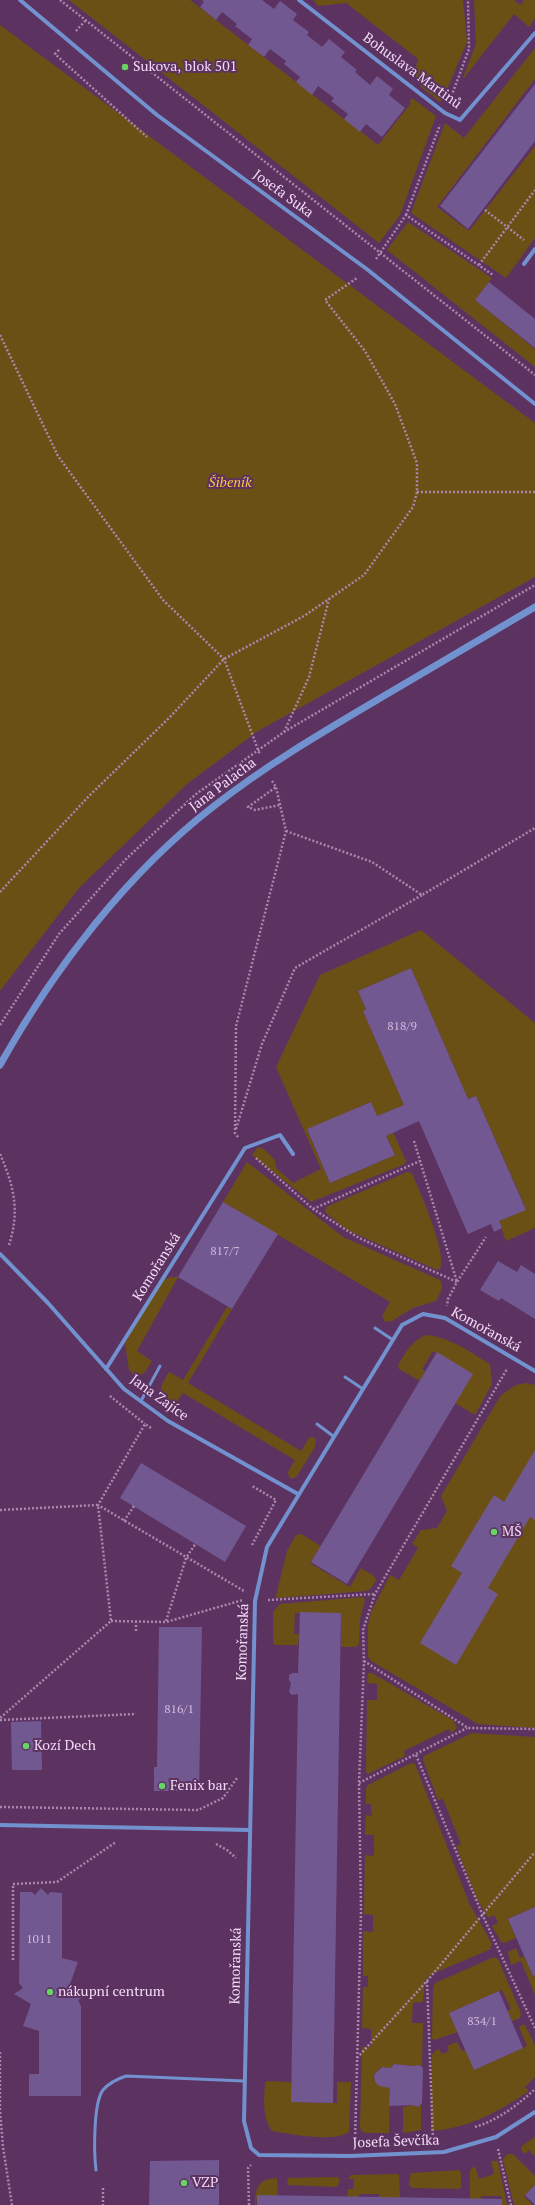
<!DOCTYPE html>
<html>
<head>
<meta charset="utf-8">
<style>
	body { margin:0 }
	canvas { display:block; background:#5b3260 }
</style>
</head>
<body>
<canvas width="535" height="2205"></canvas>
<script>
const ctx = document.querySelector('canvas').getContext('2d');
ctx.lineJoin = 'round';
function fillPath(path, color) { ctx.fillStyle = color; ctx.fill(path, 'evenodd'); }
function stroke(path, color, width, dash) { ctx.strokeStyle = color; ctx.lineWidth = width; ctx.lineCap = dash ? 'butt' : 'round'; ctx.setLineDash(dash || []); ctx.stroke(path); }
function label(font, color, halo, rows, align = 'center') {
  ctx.font = font + ' "PT Serif",serif'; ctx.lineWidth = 4; ctx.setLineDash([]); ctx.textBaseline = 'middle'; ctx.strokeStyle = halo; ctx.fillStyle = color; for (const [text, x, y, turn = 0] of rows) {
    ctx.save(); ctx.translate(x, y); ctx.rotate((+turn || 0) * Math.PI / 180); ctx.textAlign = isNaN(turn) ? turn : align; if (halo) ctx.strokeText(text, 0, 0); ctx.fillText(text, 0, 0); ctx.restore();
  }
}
const green = new Path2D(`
	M69 0H190L378 145 411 103 409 102 412 98 436 116 400 215 379 243Z
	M313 0H463L467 42 446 92 440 102 421 87 414 74 418 59 346 3 318 6Z
	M474 0H514L520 5 524 0H535V19L529 27 514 14 464 78H463L476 44Z
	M0 25 535 423V577L258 731 187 784 79 888 0 991Z
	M535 48V79L437 207 469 231 535 146V238L506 278 411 213 445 123 464 138Z
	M408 222 492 278 475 300 535 349V367L387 250Z
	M421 930 535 1023V1228L506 1241 499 1221 526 1209 476 1096 468 1099 411 968 358 991 366 1009 363 1011 404 1105 377 1116 370 1102 307 1130 330 1183 395 1155 386 1136 393 1132 406 1161 405 1164 311 1202 252 1155 258 1147 264 1149 275 1160 276 1168 293 1183 321 1169 276 1067 320 975Z
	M247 1162 343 1237 440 1280C445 1287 439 1295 436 1301L413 1308 392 1321 385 1322 382 1316 390 1302 223 1202Z
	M407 1172 412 1173C419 1190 448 1254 440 1269L437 1270 347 1230 325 1212 326 1207Z
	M170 1277H178L137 1351 152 1361 145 1372 136 1378 129 1370 125 1343 162 1281Z
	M227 1307 232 1309 188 1383 301 1451 309 1438 313 1437 316 1439 315 1447 297 1476 293 1479 289 1477 288 1472 295 1460 183 1393 173 1406 163 1402C158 1389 162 1384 169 1372L183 1380Z
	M426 1335C450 1337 470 1352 490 1364L492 1384 475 1415 455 1403 472 1374 433 1351 422 1369 425 1371 420 1381 399 1369 398 1365C406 1352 411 1341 426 1335Z
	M526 1383 535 1385V1728L478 1724 371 1661 368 1657V1625L371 1612 390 1575 399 1580 418 1548 412 1544 421 1530 437 1528 447 1511 441 1496 501 1395 516 1385Z
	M301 1534 321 1546 310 1563 350 1587 361 1568 374 1576 376 1581 369 1590 366 1591 278 1598 276 1596 287 1551 296 1535Z
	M363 1597 365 1600 360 1619 359 1644 356 1647H341V1614L295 1613 294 1634H299L298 1645H274L273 1643V1612L280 1604Z
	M368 1673H372L454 1721 457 1728 451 1733 449 1729 404 1751 405 1756 368 1774 366 1772 367 1700H377V1684L367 1683Z
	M472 1733 535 1737V1907L508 1919 516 1938 504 1943 501 1942 492 1926 498 1923 494 1915 488 1918 477 1899 456 1846 461 1844 443 1799 438 1800 423 1760 424 1756Z
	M411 1763 415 1764 469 1903 492 1944 489 1950 432 1974 425 1980 423 2002 413 2003 412 2023H423L422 2067 419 2065 412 2066 394 2064 391 2068 381 2067 374 2075 375 2082 379 2086 390 2087 389 2133H366L361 2131 360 2127 362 2047H371V2029L362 2028 363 1987H368V1976H363V1931L373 1932V1915L364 1914 365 1855 374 1856V1835H365L366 1815 372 1816 371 1804H366V1788L368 1785Z
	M516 1948 520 1958 524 1956 533 1976 535 1975V1995L521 1961 511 1965 508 1952Z
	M494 1957 498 1959 521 2013 520 2018 512 2021 507 2011 511 2009 502 1990 449 2013 458 2032 434 2040 432 2038 433 1988 435 1983Z
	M522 2025H525L535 2045V2077L525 2087 529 2091C498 2112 471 2127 434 2131L431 2129 432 2055 434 2052 439 2049 442 2054 449 2051 447 2046 457 2042 462 2051 466 2050 474 2070 527 2046 519 2027Z
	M267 2081 291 2082V2102L333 2103H337V2082H351L349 2132C333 2143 290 2134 272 2131 262 2117 264 2100 265 2083Z
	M421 2104V2130L403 2133V2107L412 2105 418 2107Z
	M535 2137V2156L529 2150 525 2154 521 2150 522 2146Z
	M507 2154H513L535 2176V2185L524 2196 533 2205H514L503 2160Z
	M491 2161H498L507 2205H502V2196H481V2200L470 2199V2170L475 2166 479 2179 494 2174Z
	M459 2170 461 2172V2187L459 2189 412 2188 409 2185 411 2173Z
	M399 2174 400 2198H379V2194H359L358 2198 347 2197 348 2189H353L354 2179H348L351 2175Z
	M338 2177 340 2180 337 2187 287 2185 288 2178Z
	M277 2178 278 2196H257L256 2205H255C255 2188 258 2179 277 2178Z`);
const building = new Path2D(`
	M202 0H262L274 9 280 1 297 14 293 20 309 32 307 35 322 47 329 39 345 52 341 57 357 70 355 72 370 85 377 76 393 89 389 95 405 108 382 137 366 124 360 132 344 119 348 114 331 101 334 98 318 86 312 95 296 82 300 77 284 64 286 61 270 49 264 57 248 45 252 39 235 26 237 24 222 12 216 20 200 7 204 2Z
	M535 84V141L468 229 440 206Z
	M489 282 535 319V348L475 300Z
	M411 968 468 1099 476 1096 526 1210 499 1221 502 1228 494 1232 491 1224 468 1234 419 1121 386 1136 395 1155 330 1183 307 1129 371 1102 377 1116 404 1105 363 1011 366 1009 358 991Z
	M223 1202 278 1234 232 1309 178 1277Z
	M498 1261 517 1272 521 1265 535 1274V1319L501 1298 499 1301 480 1290Z
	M437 1352 473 1374 347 1584 311 1562Z
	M535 1450V1520L530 1517 488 1588 498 1594 456 1665 420 1643 462 1573 451 1566 494 1495 504 1502Z
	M141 1463 246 1526 225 1562 120 1498Z
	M300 1612 341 1613 333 2103 291 2102 298 1694 292 1695 289 1692 291 1683 289 1680V1675L293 1673H298Z
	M159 1627H202L199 1791H154V1767H157Z
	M41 1721 42 1770H12L11 1722Z
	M41 1888 48 1895 50 1892 62 1893V1958L78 1962 70 1984 87 1995 78 2000 81 2006V2096H29V2074H39V2031L23 2026 31 2004 14 1994 23 1988 19 1983 20 1892H32L35 1895Z
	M535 1907V1975L533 1976 508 1919Z
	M499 1991 523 2048 474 2070 449 2013Z
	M394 2064 412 2066 419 2065 423 2068 422 2103 418 2107 412 2105 389 2106 390 2088 379 2086 375 2082 374 2075 382 2067 391 2068Z
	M219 2160V2205H149L150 2161Z
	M535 2185V2205L525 2195Z
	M257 2195 502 2199V2205H257Z`);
const path = new Path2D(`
	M60 0 535 375
	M76 31 85 21
	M59 50 55 54 147 137
	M450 100 469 49 468 0
	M485 210 524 240
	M406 215 440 125
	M376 259 406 215 493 275
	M479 265 535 190
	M0 335 58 456 163 600 224 659 260 755
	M417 492H535
	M284 732 309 677 329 599
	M272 781 276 787 248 807 255 810 280 805
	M286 831 372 862 422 895 535 828
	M0 892 88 797 170 717 224 659 304 616 364 575 413 507 417 492V463L395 404 365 351 325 300 357 278
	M0 1025 59 934 126 859 196 794 284 732 535 585
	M236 1129 262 1044 295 968 422 895
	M238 1137 235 1133 236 1026 286 831 276 787
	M414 1141 457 1282 486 1237
	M0 1154C14 1186 20 1211 9 1245
	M256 1158 313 1209 359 1238 457 1282 448 1299 447 1306
	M313 1209 420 1161
	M110 1396 145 1424
	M151 1428 145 1424 98 1505 244 1591
	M0 1510 98 1505 111 1621 0 1718
	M124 1521 134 1506
	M252 1545 276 1500 252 1486
	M268 1600 375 1594
	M111 1621 166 1622 243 1600
	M166 1621 186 1558 196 1543
	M136 1631V1622
	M364 1661 468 1728 535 1729
	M0 1720 136 1714
	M416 1755 483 1916 535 2028
	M359 1783 467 1728
	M0 1807 198 1810 223 1798 237 1778
	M216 1844 227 1850 236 1858
	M13 1960V1884L57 1882 116 1842
	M427 1981 433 2140
	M0 2052V2110L3 2147 12 2205
	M357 2058 427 1981 535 1852
	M475 2127C498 2120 518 2105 535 2089
	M355 2142 361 1911 359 1783 364 1661 363 1630 375 1594 507 1369
	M498 2149 511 2205
	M103 2188V2205
	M249 2205 248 2168 251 2165`);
const service = new Path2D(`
	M375 1328 393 1340
	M345 1377 363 1389
	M141 1401 160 1366
	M317 1424 333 1436
	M96 2170C94 2154 93 2103 103 2090 109 2083 117 2079 126 2076L244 2081`);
const minor = new Path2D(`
	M20 0 157 115 368 270 535 404
	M299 0 445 113 460 120 535 33
	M524 264 535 249
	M0 1254 48 1303 124 1389 168 1421 298 1494
	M106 1369 245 1148 280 1135 293 1154
	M535 1371 445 1318 423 1314 402 1325 267 1547 255 1601 244 2121 251 2148 259 2155 350 2156 444 2152 496 2137 535 2112
	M0 1825 250 1830`);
const tertiary = new Path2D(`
	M0 1065C53 970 127 873 214 806 265 766 321 733 377 700 429 669 482 638 535 607`);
const markers = [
	[125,67,4,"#67d465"],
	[494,1532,4,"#67d465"],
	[26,1746,4,"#67d465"],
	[162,1786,4,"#67d465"],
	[50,1992,4,"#67d465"],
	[184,2183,4,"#67d465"]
];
const numberNames = [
	["818/9",402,1027],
	["817/7",225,1252],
	["816/1",179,1710],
	["1011",39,1940],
	["834/1",482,2022]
];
const poiNames = [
	["Sukova, blok 501",133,67],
	["MŠ",502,1532],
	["Kozí Dech",34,1746],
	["Fenix bar",170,1786],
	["nákupní centrum",58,1992],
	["VZP",192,2183]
];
const streetNames = [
	["Bohuslava Martinů",412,71,36],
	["Josefa Suka",283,194,36],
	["Jana Palacha",223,785,-37],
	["Komořanská",157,1267,-58],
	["Komořanská",486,1330,29],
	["Jana Zajíce",159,1398,36],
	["Komořanská",243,1642,-88],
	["Komořanská",236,1966,-89],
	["Josefa Ševčíka",396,2142,-2]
];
const parkNames = [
	["Šibeník",230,483]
];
fillPath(green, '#6b5016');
fillPath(building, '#715891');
stroke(path, '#a887ab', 2.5, [2, 2]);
stroke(service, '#7191cf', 3);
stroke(minor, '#7191cf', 4);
stroke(tertiary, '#7191cf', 7);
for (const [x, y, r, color] of markers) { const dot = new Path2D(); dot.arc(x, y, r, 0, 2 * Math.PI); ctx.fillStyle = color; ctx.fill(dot); stroke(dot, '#5b3260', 1.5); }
label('12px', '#d2badc', null, numberNames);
label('14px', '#f3daf5', '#5b3260', poiNames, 'left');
label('14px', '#f3daf5', '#5b3260', streetNames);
label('italic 14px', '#fdc23f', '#5b3260', parkNames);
</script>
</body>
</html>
